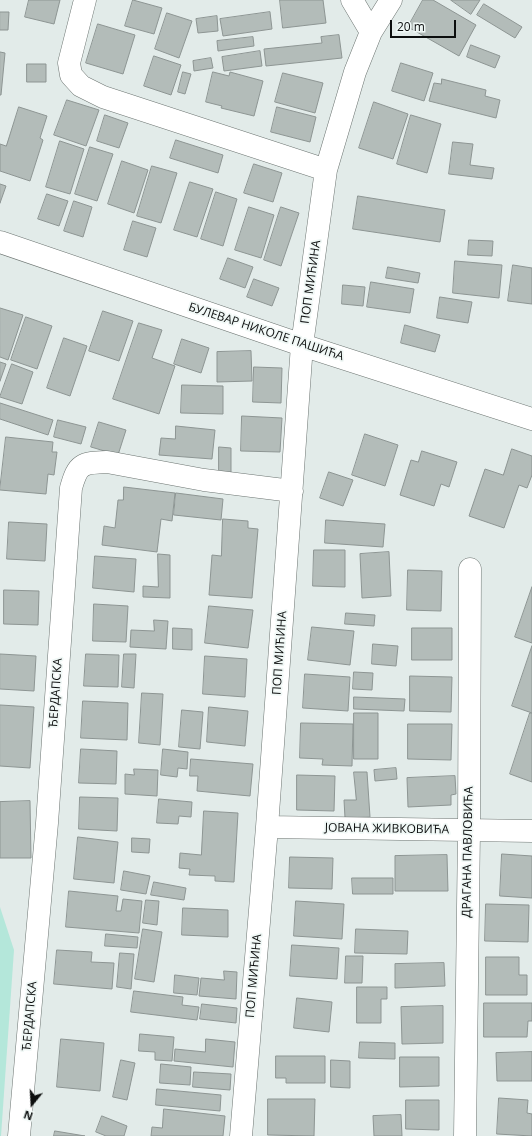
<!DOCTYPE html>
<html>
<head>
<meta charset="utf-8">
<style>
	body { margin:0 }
	#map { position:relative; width:532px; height:1136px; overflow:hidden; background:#e2ebe9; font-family:"Open Sans",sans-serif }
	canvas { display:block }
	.north { position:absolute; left:12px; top:1084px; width:40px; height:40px; -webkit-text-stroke:3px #f0f8f6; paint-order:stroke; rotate:198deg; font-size:11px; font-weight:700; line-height:16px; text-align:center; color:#0c0e0e }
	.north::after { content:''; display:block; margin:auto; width:14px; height:18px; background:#0c0e0e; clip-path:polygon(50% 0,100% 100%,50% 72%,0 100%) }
	.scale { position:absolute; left:390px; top:20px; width:66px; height:18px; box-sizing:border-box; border:2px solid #0c0e0e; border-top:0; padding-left:5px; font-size:12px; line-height:14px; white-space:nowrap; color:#0c0e0e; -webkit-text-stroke:3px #f0f8f6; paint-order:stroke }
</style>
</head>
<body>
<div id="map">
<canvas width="532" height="1136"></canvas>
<div class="north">N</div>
<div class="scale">20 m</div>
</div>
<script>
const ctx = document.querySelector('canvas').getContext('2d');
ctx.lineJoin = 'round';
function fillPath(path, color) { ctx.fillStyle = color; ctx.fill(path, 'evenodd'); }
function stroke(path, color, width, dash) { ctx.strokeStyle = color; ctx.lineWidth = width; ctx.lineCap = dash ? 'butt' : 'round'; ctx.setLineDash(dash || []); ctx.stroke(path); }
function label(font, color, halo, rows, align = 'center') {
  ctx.font = font + ' "Open Sans",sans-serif'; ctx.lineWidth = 3.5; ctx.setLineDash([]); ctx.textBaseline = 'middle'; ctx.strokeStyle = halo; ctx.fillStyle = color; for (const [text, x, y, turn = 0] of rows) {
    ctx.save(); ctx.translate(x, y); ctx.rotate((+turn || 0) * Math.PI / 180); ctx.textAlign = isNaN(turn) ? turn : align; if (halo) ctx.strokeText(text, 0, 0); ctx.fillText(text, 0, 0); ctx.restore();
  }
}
const green = new Path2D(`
	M0 907 14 950 1 1136H0Z`);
const building = new Path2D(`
	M29 0H60L54 24 25 17Z
	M133 0 162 8 154 34 125 26Z
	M280 0H323L326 23 283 28Z
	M423 0H433L476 25 459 56 408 27Z
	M451 0H480L471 14Z
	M484 4 522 27 515 38 477 15Z
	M0 12H9L8 30H0Z
	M270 12 272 29 223 36 220 19Z
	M167 13 192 21 179 58 155 49Z
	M217 16 218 31 198 33 196 19Z
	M98 24 135 35 123 74 86 63Z
	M339 35 342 58 266 66 264 49 322 43 321 37Z
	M253 37 254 46 218 51 217 41Z
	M471 45 500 56 495 68 467 57Z
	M260 51 262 66 224 71 222 57Z
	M0 52 5 53 1 95H0Z
	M154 56 181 65 171 95 144 86Z
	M211 58 213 68 194 71 193 61Z
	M401 63 433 73 424 101 392 91Z
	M27 64H46V82H27Z
	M183 72 191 74 185 94 178 92Z
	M213 72 229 76 230 72 263 81 254 116 221 108 222 106 206 102Z
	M283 73 323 83 315 113 275 102Z
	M442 79 486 90 485 96 500 100 496 118 429 101 434 83 441 84Z
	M67 100 99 110 86 146 54 135Z
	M374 102 408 114 393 159 359 148Z
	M19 107 47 116 40 138 43 140 30 181 0 171V144L6 146Z
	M277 107 316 117 310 142 271 132Z
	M105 115 128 123 119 148 97 141Z
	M411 115 441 124 427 173 397 164Z
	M176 140 223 155 218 173 170 158Z
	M60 141 84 149 70 194 46 187Z
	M453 142 473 144 470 165 494 168 492 179 449 174Z
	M90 147 113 154 97 201 75 194Z
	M122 161 148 170 134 213 108 204Z
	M254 164 282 173 273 202 244 193Z
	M152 166 177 173 161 223 137 216Z
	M190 182 213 189 197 237 174 230Z
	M0 184 6 186 0 203Z
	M216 192 237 199 223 246 201 239Z
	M47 194 68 201 59 226 38 219Z
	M358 196 445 210 440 242 353 229Z
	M74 201 92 207 83 237 64 231Z
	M249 207 274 215 261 258 235 250Z
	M281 207 299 213 281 266 264 260Z
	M133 221 156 228 147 257 124 250Z
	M469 240 493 241 492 256 468 255Z
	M228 258 253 267 245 288 220 279Z
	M455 261 502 265 499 298 453 293Z
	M513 265 532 268V304L508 301Z
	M388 267 420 273 418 283 386 278Z
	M254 279 279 288 272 306 247 297Z
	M371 282 414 289 410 313 367 307Z
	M343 285 365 287 363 306 342 304Z
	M440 297 472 302 468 323 437 318Z
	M0 308 23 315 8 360 0 357Z
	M103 311 133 321 119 361 89 351Z
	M26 317 52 326 37 369 11 360Z
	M139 323 162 330 152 358 175 366 159 414 113 399Z
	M405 325 440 335 435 352 401 343Z
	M64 338 87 346 70 396 47 388Z
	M182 339 209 348 201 373 174 364Z
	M251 351 252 381 217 382V352Z
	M0 362 6 364 0 381Z
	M12 364 33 372 22 404 0 397Z
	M254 367 282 368 281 403 253 402Z
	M182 385 223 386V414L181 413Z
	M0 403 53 420 48 435 0 419Z
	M242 416 282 418 280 452 241 451Z
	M58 420 86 427 81 444 54 437Z
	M99 422 126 430 118 455 91 447Z
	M176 426 215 430 212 459 159 455 161 438 175 439Z
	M365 434 398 445 385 486 352 475Z
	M6 437 53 442 52 452H57L54 475 48 474 46 494 0 490Z
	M219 447 231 448V478H219Z
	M512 449 532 456V475L527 488 519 485 504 528 469 516 485 469 503 475Z
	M422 451 457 462 449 487 441 484 434 506 400 495 411 460 418 462Z
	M329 472 353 480 343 506 320 498Z
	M124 487 175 493 172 521 161 519 157 552 102 545 104 526 115 528 118 500H123Z
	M176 493 223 499 221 520 174 515Z
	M223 519 248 521V528L258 529 252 598 209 595 212 555 221 556Z
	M326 520 385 524 383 547 325 543Z
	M9 522 47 524 45 561 7 559Z
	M314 550H345V587L313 586Z
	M389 552 391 596 362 598 360 554Z
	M158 554 170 555V598L143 597V586L158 587Z
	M95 556 136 559 134 592 93 588Z
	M408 570 442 571 441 611 407 610Z
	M532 587V643L515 637Z
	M4 590 39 591 38 625 4 624Z
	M94 604 128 606 126 642 93 641Z
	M209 606 253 610 248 648 205 643Z
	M346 613 375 615 374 626 345 624Z
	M154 620 168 621 166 649 130 647 131 630 154 631Z
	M312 627 354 631 350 665 308 660Z
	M173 628 192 629V650L173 649Z
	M412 628H452V660H412Z
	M373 644 398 646 396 666 372 664Z
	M532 646V713L512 706Z
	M0 654 36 656 34 691 0 689Z
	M86 654 119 655 118 687 84 686Z
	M124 654H136L134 688 122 687Z
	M205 656 247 659 245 697 203 694Z
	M354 672 373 673 372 690 353 689Z
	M305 674 350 677 348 711 303 708Z
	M410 676 452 677 451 712 410 711Z
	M142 693 163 694 160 745 139 743Z
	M354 697 405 699 404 711 354 709Z
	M83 701 128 703 127 740 81 738Z
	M0 705 34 707 30 768 0 766Z
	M209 707 248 711 245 746 207 742Z
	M182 710 203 712 200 749 179 747Z
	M354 713H378V759H354Z
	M530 713H532V782L510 774Z
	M301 723 353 724 352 766 322 765 323 759 300 758Z
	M408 724H452L451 760 408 759Z
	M81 749 117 751 116 784 79 783Z
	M163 749 188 752 187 769 178 768 177 777 161 775Z
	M191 759 253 764 250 796 197 791 198 776H190Z
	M396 768 397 779 375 781 374 770Z
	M134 769 158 770 157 796 125 794V774L134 775Z
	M354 772H367L370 817 345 818 344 800H356Z
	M297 775 335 776 334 811 297 810Z
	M455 776 456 794 451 795V805L408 807 407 778Z
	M80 797 118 798 117 831 79 829Z
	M159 799 192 802 191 817 179 816 178 824 157 823Z
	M30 801 31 858H0V802Z
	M204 811 238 813 234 882 215 881V876L189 875 190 869 179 868 180 853 201 855Z
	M78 837 118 842 114 883 74 879Z
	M132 838 150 839 149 853 132 852Z
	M502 854 532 856V898L500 896Z
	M447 855 448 891H395V856Z
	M290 857 333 858 332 889 289 888Z
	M124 871 150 876 146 894 121 890Z
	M352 878H393V894H353Z
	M154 882 186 888 184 900 151 895Z
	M69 891 118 896 116 911H121L123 899 142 901 139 933 66 927Z
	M146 900 159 901 157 925 143 923Z
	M296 901 344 904 342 939 294 936Z
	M486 904 529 905 528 942 485 941Z
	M183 908 228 910V937L182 935Z
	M143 929 162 932 154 982 135 979Z
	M356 929 408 931 407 954 355 953Z
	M106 934 138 937 137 948 105 946Z
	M292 945 339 948 337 979 290 976Z
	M57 950 92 952 91 962 114 963 112 989 54 984Z
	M120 953 134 954 131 989 117 987Z
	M346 956H363L362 983H345Z
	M486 957H519V975H527V995H486Z
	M444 963 445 986 395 988V964Z
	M224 971 237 972 236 999 199 996 201 978 224 980Z
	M175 975 199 978 197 995 174 993Z
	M357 987H387V999H381V1023H357Z
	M134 991 183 997 182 1005 199 1007 197 1020 131 1012Z
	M297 998 332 1002 329 1032 294 1028Z
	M484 1003H532V1021H528L527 1037H484Z
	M202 1004 237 1008 236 1023 200 1019Z
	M443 1006V1043L402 1044 401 1007Z
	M140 1034 174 1037 172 1061 155 1060V1052L139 1051Z
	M61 1039 104 1043 100 1091 57 1087Z
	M206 1039 235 1042 233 1067 174 1061 175 1049 205 1052Z
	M360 1042 395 1043V1059L359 1058Z
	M532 1052V1081H497L496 1053Z
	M276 1056H325V1083H286V1078H276Z
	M400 1057H439V1086L400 1087Z
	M121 1060 135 1063 127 1100 113 1097Z
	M331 1060 350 1061V1088L331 1087Z
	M161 1064 191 1067 190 1085 160 1083Z
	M194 1072 231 1074 230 1090 193 1087Z
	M157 1089 221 1095 220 1111 156 1105Z
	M499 1098 528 1100 527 1113 532 1114V1136L497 1134Z
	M268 1099H315L314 1136 268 1135Z
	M406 1100H439V1130L406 1129Z
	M164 1109 225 1116 223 1136H151L152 1127 162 1128Z
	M401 1115 402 1136H374L373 1116Z
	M102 1116 127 1126 124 1136H106L96 1132Z
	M55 1131 85 1136H54Z`);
const minor = new Path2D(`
	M85 0 69 63 71 75 81 86 103 97 326 170
	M352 0 371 32
	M267 827 532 831
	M19 1136 47 823 71 488C78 463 82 463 107 462L204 480 292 491
	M241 1136 267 827 302 345 326 170 355 72 371 32 391 0
	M465 1136 469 830 470 569`);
const secondary = new Path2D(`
	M0 242 302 345 532 419`);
const streetNames = [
	["ПОП МИЋИНА",311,282,-82],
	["БУЛЕВАР НИКОЛЕ ПАШИЋА",266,332,18],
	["ПОП МИЋИНА",280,653,-86],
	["ЂЕРДАПСКА",56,693,-86],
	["ЈОВАНА ЖИВКОВИЋА",387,829,1],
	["ДРАГАНА ПАВЛОВИЋА",468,852,-89],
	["ПОП МИЋИНА",254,976,-85],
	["ЂЕРДАПСКА",30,1016,-85]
];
fillPath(green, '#b4e7da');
fillPath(building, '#b3bcb9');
stroke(building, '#8d9593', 1);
stroke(minor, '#6d7572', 23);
stroke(secondary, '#6d7572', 23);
stroke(minor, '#fff', 22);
stroke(secondary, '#fff', 22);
label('12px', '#0c0e0e', '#f0f8f6', streetNames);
</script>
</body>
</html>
